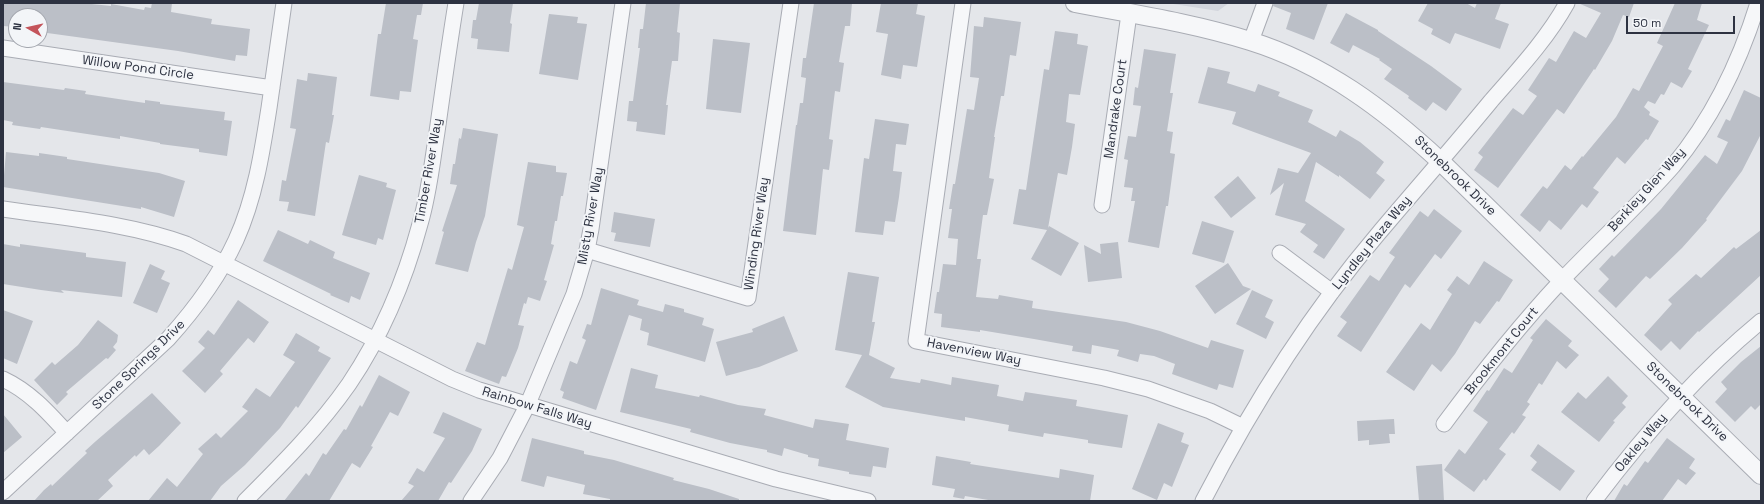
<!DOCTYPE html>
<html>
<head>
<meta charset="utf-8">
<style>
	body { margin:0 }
	#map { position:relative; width:1764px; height:504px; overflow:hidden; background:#e4e6ea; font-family:"Space Grotesk",sans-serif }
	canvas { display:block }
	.frame { position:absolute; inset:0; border:4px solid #2d3241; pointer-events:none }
	.north { position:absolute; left:8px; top:8px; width:40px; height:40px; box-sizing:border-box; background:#f3f5f8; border:1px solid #a4a7af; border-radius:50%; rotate:278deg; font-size:11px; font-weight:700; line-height:16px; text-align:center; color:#2d3241 }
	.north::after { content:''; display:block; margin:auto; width:14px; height:18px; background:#c4545b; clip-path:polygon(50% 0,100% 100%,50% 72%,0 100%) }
	.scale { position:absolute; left:1626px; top:16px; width:109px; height:18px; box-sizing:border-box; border:2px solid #2d3241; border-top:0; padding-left:5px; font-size:12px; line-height:14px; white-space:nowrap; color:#2d3241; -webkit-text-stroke:3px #f3f5f8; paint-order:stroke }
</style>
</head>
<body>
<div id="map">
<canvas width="1764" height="504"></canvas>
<div class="frame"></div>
<div class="north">N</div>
<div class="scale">50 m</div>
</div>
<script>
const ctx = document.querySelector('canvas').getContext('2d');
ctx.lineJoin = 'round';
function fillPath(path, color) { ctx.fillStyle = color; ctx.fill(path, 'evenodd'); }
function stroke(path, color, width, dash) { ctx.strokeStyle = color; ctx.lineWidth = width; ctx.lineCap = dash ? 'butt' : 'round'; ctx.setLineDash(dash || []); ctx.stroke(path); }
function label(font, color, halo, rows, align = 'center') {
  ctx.font = font + ' "Space Grotesk",sans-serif'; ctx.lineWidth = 4; ctx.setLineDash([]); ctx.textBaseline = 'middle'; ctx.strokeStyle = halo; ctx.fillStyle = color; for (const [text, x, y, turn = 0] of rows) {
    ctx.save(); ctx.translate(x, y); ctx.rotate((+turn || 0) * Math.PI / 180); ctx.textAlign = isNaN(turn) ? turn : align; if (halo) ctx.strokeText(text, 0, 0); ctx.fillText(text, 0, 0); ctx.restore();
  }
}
const built = new Path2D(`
	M1167 3H1229L1218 11Z`);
const building = new Path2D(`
	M4 3H82L111 6V4L144 10 145 7 151 8 152 3H172L171 12 212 19 211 24 250 29 247 56 236 55 235 61 178 51 40 32V16H16V27L3 26Z
	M386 3H423L421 15H417L413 39 418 40 411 92 400 91 399 100 370 96 378 34H381Z
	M479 3H513L510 23 512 24 509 52 477 49 478 39 471 38 473 20H476Z
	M646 3H680L677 32 680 33 678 61H672L666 105H668L665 135 636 131 637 122 627 121 629 101H633L640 48H638L640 29H643Z
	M814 3H852L850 26H845L839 62 844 63 840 92 835 91 829 139 833 140 829 170 823 169 816 235 783 231 796 125H797L800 103H803L806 78 801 77 803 58H806Z
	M881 3H918L916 14 925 16 917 67 903 65 901 79 881 75 888 34 876 32Z
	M1274 3H1328L1314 40 1286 29 1291 13 1273 6Z
	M1428 3H1466L1475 8 1477 3H1501L1495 19 1509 24 1500 49 1455 33 1450 44 1431 34 1433 29 1418 21Z
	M1578 3H1634L1629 17 1623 15 1612 41 1595 70 1594 69 1564 114 1557 109 1498 188 1474 170 1483 157 1478 153 1513 108 1523 115 1537 96 1528 90 1549 58 1556 62 1574 31 1586 38 1601 13Z
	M1675 3H1702L1697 20 1709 25 1688 69 1692 71 1682 88 1671 82 1664 95 1661 94 1655 104 1648 101 1644 107 1650 112 1649 115 1659 121 1648 140 1646 139 1625 164 1617 157 1593 188 1599 192 1587 208 1582 204 1561 230 1549 220 1540 232 1520 215 1543 186 1547 189 1565 165 1571 170 1582 156 1583 157 1616 117 1633 88 1639 91 1663 46 1657 43Z
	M1346 13 1378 30V31L1431 66 1462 89 1446 111 1433 102 1426 111 1408 98 1409 96 1384 79 1392 69 1379 60 1380 59 1353 45 1349 53 1330 43Z
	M549 14 578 17 577 23 587 24 578 80 539 74Z
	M984 17 1021 22 1016 56 1010 55 1004 96H1001L994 137H995L989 178 994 179 987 215H983L977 259H981L976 297 998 299 999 295 1033 301 1032 308 1126 322 1160 331 1208 348 1211 340 1244 350 1233 388 1219 384 1217 390 1172 374 1175 364 1154 356 1140 354 1138 362 1117 356 1119 350 1092 345 1091 354 1072 351 1073 346 1034 339 980 330V332L941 327 942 314 934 313 937 292H939L943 264 956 265 958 239 948 238 952 209H949L953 184H955L967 109 974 110 979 78 970 77 974 26 983 27Z
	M1055 31 1078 34 1077 44 1088 46 1080 95 1069 94 1066 122 1075 124 1072 147 1067 175 1058 173 1048 228 1049 226 1079 243 1061 276 1031 259 1047 230 1013 224 1019 189 1026 190 1044 69 1049 70Z
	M713 39 750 43 741 113 706 109Z
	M1144 49 1176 54 1170 93H1173L1167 131 1173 132 1170 153 1175 154 1168 206H1166L1159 248 1128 242 1135 201H1131L1133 188 1124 187 1128 160 1124 159 1128 136 1136 137 1141 106 1133 105 1135 87 1138 88Z
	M1208 67 1230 72 1227 83 1255 92 1258 84 1280 92 1278 96 1313 110 1308 122 1336 137 1340 130 1360 142 1384 162 1376 173 1385 180 1370 199 1339 175V177L1316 162 1305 201 1345 229 1324 259 1313 252 1318 245 1300 232 1306 224 1275 215 1284 183 1270 195 1278 168 1298 173 1311 153 1232 124 1236 112 1198 103Z
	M308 73 337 77 332 115H334L329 143 326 142 315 216 287 211 289 202 279 201 282 180 286 181 296 129 290 128 297 79 307 81Z
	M3 82 64 90 65 88 86 91 85 94 145 103V100L160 102V104L225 112 224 120 232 121 227 156 199 152V149L160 144V143L120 136V139L41 127 40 129 12 125 13 122 3 120Z
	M1744 90 1761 98V134L1742 171 1706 219 1707 220 1682 248 1650 279 1646 276 1616 308 1598 291 1609 279 1599 269 1612 255 1614 257 1661 209 1705 155 1717 164 1728 142 1717 137 1726 119 1730 121Z
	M875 119 909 124 906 145 896 144 893 171 902 172 899 197 895 222 885 221 883 235 855 232 864 158 869 159Z
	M463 128 498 134 485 216 476 242 468 272 435 264 444 232 442 231 457 185 450 184 453 164H455L459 138 461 139Z
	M6 152 39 156V153L67 157V159L159 173 185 181 174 217 141 207V209L3 187Z
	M528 162 556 166V172L567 173 563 196H561L557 221H555L551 244 554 245 544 280 547 281 540 301 528 297 526 304 524 303 518 325 524 326 518 348 506 377 502 376 499 384 465 371 477 342 485 345 508 268 512 270 524 227 517 225Z
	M359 175 387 183 386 187 396 190 383 240 378 238 376 245 342 235Z
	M1238 176 1256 198 1231 218 1214 197Z
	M1434 209 1462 231 1441 259 1435 254 1410 288 1405 284 1361 352 1337 336 1347 322 1340 317 1370 275 1379 281 1395 257 1389 253 1420 211 1428 217Z
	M614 212 655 219 650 247 614 241 616 233 611 232Z
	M1202 221 1234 231 1224 263 1192 254Z
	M278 230 308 244 310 240 335 252 333 258 370 273 360 300 351 296 349 303 330 295 331 294 263 261Z
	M1761 230V275L1699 332 1698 331 1680 350 1671 341 1661 351 1644 335 1672 304 1668 300 1696 274 1701 278 1734 247 1736 249Z
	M1118 242 1122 278 1088 282 1084 245 1101 254 1100 244Z
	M3 244 20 247V244L86 253V257L126 262 122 297 61 290 64 293 41 290 3 284Z
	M1484 261 1513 280 1499 302 1497 301 1480 324 1475 321 1455 354 1441 372 1432 364 1414 391 1386 372 1421 323 1430 330 1452 294 1447 290 1457 276 1469 285Z
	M1228 263 1243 286 1251 289 1215 314 1195 286Z
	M150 264 165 271 161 279 170 283 157 313 133 303Z
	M848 272 879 277 872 322H875L869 355 895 368 890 378 920 383 921 379 951 385 952 377 999 385 997 396 1023 401 1025 392 1077 400 1076 406 1128 415 1122 448 1088 443V440L1044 433 1043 437 1008 431 1009 425 965 417V421L883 407 845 387 862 355 835 350Z
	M601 288 639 300 637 305 663 312 665 304 684 309V312L704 318 702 325 714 329 705 362 647 345 649 333 640 330 642 319 629 315 596 410 562 398 564 392 560 390 570 361 577 364 586 340 582 338 587 324 591 325Z
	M1252 290 1273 300 1265 317 1274 322 1266 339 1236 324Z
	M238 300 269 322 254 343 248 338 220 371 223 374 205 393 182 371 205 348 198 342 208 330 214 335Z
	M3 310 33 321 17 364 3 358Z
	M784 316 798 351 759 367 726 376 716 342 753 332 752 329Z
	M1546 319 1572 341 1568 346 1579 355 1566 369 1557 361 1542 385 1539 383 1527 402 1530 404 1522 415 1526 417 1514 434 1512 432 1499 449 1506 454 1486 481 1484 479 1474 492 1444 470 1459 449 1465 454 1488 422 1473 411 1487 390 1489 391 1504 368 1512 373 1533 340 1530 338Z
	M98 320 118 335 117 342 113 347 116 350 108 359 106 358 66 392 68 394 57 405 34 380 52 362 55 365 78 345Z
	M296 333 320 347 318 351 331 358 298 408 296 406 280 428 245 465 221 486 210 501H148L167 478 177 487 203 454 198 449 216 433 221 438 248 411 242 407 256 388 270 397 295 362 283 355Z
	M1761 346V404L1755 410 1751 406 1735 422 1715 402 1727 389 1721 382 1741 362Z
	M631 368 658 375 655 388 699 397 700 395 738 405 766 409 764 415 813 428 815 419 849 424 846 440 889 448 886 468 873 466 871 477 849 474V472L818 466 819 459 808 457V455L784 448 782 456 767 452V450L730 443 690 432 691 429 620 412Z
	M379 375 410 392 398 416 390 412 371 446 373 447 360 468 352 463 329 501H284L306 473 309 476 323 453 326 455 344 429 346 430 360 405 362 407Z
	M1608 376 1628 396 1622 403 1626 407 1613 421 1615 422 1599 442 1561 412 1578 392 1586 399Z
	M152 393 181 423 159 446 149 455 144 449 136 457 135 455 108 480 113 486 97 501H34L44 490 51 484 52 486 87 453 85 451 96 441Z
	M443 412 482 429 472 451 451 483 449 482 438 501H401L414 486 408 483 417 468 424 472 445 438 433 433Z
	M3 414 22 437 3 453Z
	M1394 419 1395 434H1389L1390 443 1369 445V440L1358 441 1357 421Z
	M1158 423 1184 433 1181 442 1189 445 1172 487 1164 483 1157 500 1132 489Z
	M532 438 584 451V454L614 460 674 478 673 480 709 489 739 499V501H610V499L583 494 585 485 547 476 544 487 521 481Z
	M1667 438 1695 459 1689 468 1696 473 1686 485 1678 479 1662 501H1614L1624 484 1627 486 1645 461 1648 463Z
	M1538 444 1575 471 1560 491 1531 470 1537 462 1530 456Z
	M936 456 971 462 970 464 1059 478 1060 469 1094 475 1090 501H994L965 496 964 499 953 497 955 489 932 485Z
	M1442 464 1444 501H1419L1416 466Z`);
const minor = new Path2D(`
	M963 3 916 341 1104 378 1148 389 1210 411 1243 427
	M1251 41 1265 3
	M3 48 272 88
	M1102 205 1129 14
	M3 209C64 218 128 223 186 244L452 379 479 390 776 479 868 501
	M587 250 748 298 791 3
	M1280 253 1332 292
	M3 379C29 391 48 412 67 433
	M1444 424C1481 374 1519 326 1561 281 1598 242 1638 206 1673 166 1712 119 1740 61 1758 3
	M3 492 168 339C195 309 219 277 236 240 255 198 262 153 269 108 274 73 279 38 284 3
	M245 501C282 464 319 427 349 384 382 335 405 280 420 224 429 194 432 163 437 132 443 89 449 46 456 3
	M471 501 500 458 527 406 574 294 587 250 591 229 623 3
	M1203 501C1252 406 1309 315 1378 234 1416 189 1454 146 1491 101 1518 70 1547 39 1567 3
	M1594 501C1643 436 1698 373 1761 321`);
const tertiary = new Path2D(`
	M1075 3C1133 14 1193 23 1250 41 1324 64 1384 109 1440 161L1761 475`);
const streetNames = [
	["Willow Pond Circle",138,68,8],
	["Mandrake Court",1116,109,-82],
	["Timber River Way",429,171,-80],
	["Stonebrook Drive",1455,176,44],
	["Berkley Glen Way",1647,190,-48],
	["Misty River Way",591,216,-80],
	["Winding River Way",757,234,-82],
	["Lyndley Plaza Way",1372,243,-51],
	["Brookmont Court",1502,351,-51],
	["Havenview Way",974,352,11],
	["Stone Springs Drive",139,365,-44],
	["Stonebrook Drive",1687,402,44],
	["Rainbow Falls Way",537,408,17],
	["Oakley Way",1641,443,-50]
];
fillPath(built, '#d2d5dc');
fillPath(building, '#bbbfc7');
stroke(minor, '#a9acb4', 17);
stroke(tertiary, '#a9acb4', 20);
stroke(minor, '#f6f7f9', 15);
stroke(tertiary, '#f6f7f9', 18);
label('13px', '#2d3241', '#f3f5f8', streetNames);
</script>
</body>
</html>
